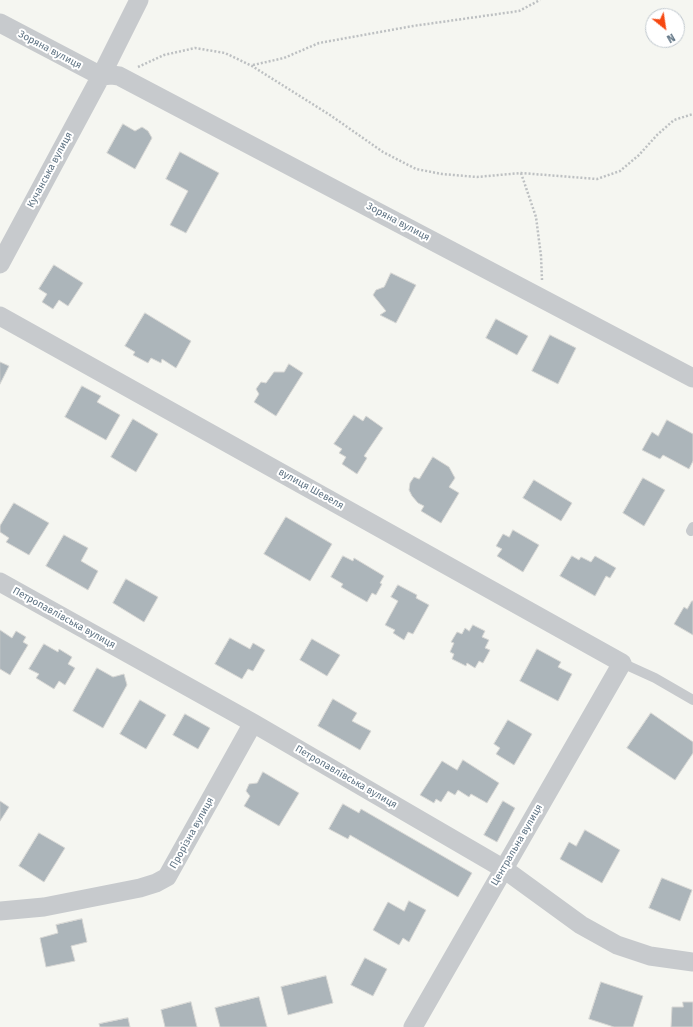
<!DOCTYPE html>
<html>
<head>
<meta charset="utf-8">
<style>
	body { margin:0 }
	#map { position:relative; width:693px; height:1027px; overflow:hidden; background:#f5f6f1; font-family:"Fira Sans",sans-serif }
	canvas { display:block }
	.north { position:absolute; left:645px; top:8px; width:40px; height:40px; box-sizing:border-box; background:#fff; border:1px solid #c0c8ce; border-radius:50%; rotate:150deg; font-size:11px; font-weight:700; line-height:16px; text-align:center; color:#617585 }
	.north::after { content:''; display:block; margin:auto; width:14px; height:18px; background:#f64811; clip-path:polygon(50% 0,100% 100%,50% 72%,0 100%) }
</style>
</head>
<body>
<div id="map">
<canvas width="693" height="1027"></canvas>
<div class="north">N</div>
</div>
<script>
const ctx = document.querySelector('canvas').getContext('2d');
ctx.lineJoin = 'round';
function fillPath(path, color) { ctx.fillStyle = color; ctx.fill(path, 'evenodd'); }
function stroke(path, color, width, dash) { ctx.strokeStyle = color; ctx.lineWidth = width; ctx.lineCap = dash ? 'butt' : 'round'; ctx.setLineDash(dash || []); ctx.stroke(path); }
function label(font, color, halo, rows, align = 'center') {
  ctx.font = font + ' "Fira Sans",sans-serif'; ctx.lineWidth = 4; ctx.setLineDash([]); ctx.textBaseline = 'middle'; ctx.strokeStyle = halo; ctx.fillStyle = color; for (const [text, x, y, turn = 0] of rows) {
    ctx.save(); ctx.translate(x, y); ctx.rotate((+turn || 0) * Math.PI / 180); ctx.textAlign = isNaN(turn) ? turn : align; if (halo) ctx.strokeText(text, 0, 0); ctx.fillText(text, 0, 0); ctx.restore();
  }
}
const building = new Path2D(`
	M123 124 135 131 142 127 148 131 152 138 135 169 107 153Z
	M180 152 219 173 186 233 170 225 188 191 166 179Z
	M54 265 83 283 68 306 59 300 53 309 42 302 47 294 39 289Z
	M391 273 416 285 396 323 380 315 386 311 373 295 376 290 384 287Z
	M145 313 191 341 176 368 162 359 161 363 151 358 148 363 133 355 135 352 125 346Z
	M496 319 528 336 517 355 486 338Z
	M550 335 576 348 558 384 532 371Z
	M0 362 9 366 0 384Z
	M289 364 303 373 276 416 254 402 259 394 256 389 261 382 266 383 274 372H284Z
	M82 386 101 396 97 402 120 415 106 440 65 417Z
	M354 415 363 421 366 416 383 428 364 456 367 458 357 474 342 464 346 457 339 453 342 449 334 444Z
	M133 419 158 434 136 472 111 457Z
	M667 420 693 434V461L689 469 663 455 660 459 642 450 652 432 658 436Z
	M433 457 449 467 455 478 449 487 459 493 441 523 421 511 424 506 418 503 412 496 409 490 410 483 414 477 419 479Z
	M643 478 665 490 644 526 623 513Z
	M534 480 572 503 561 521 523 498Z
	M14 503 49 523 29 555 6 542 9 538 0 532V526Z
	M286 517 332 544 310 581 264 554Z
	M513 530 539 545 523 572 497 556 502 549 496 546 503 534 509 537Z
	M64 535 88 548 81 561 98 571 88 590 46 566Z
	M343 556 353 561 354 558 384 576 380 583 382 584 376 595 372 593 367 602 341 587 343 584 331 577Z
	M572 556 579 560 581 557 591 562 595 556 616 568 610 578 606 576 595 596 560 576Z
	M126 579 158 597 144 622 113 603Z
	M398 585 417 595 416 598 429 605 413 634 408 632 404 640 393 633 395 630 385 625 398 601 391 597Z
	M692 601H693V635L674 624 684 607 687 609Z
	M473 625 485 631 482 637 489 640 485 648 490 650 483 663 479 661 475 668 467 663 466 666 452 659 454 654 450 652 454 643 451 642 457 632 462 634 465 628 469 631Z
	M0 630 12 638 16 631 26 637 23 642 28 645 10 675 0 669Z
	M230 638 250 649 253 643 265 650 253 671 248 669 242 679 215 664Z
	M312 639 340 655 327 676 300 660Z
	M44 644 58 652 59 649 72 657 68 664 75 668 65 685 59 681 54 689 36 678 39 674 29 669Z
	M537 649 561 662 558 667 572 674 558 701 520 681Z
	M97 668 113 677 124 674 127 685 103 728 73 711Z
	M333 699 357 713 352 721 371 731 360 750 318 726Z
	M140 700 166 715 146 749 120 734Z
	M651 713 693 742V753L675 780 627 748Z
	M185 714 210 728 198 749 173 735Z
	M508 720 532 734 514 765 496 754 500 748 494 744Z
	M463 760 499 783 487 803 471 794 469 797 458 790 455 795 448 791 441 802 436 799 434 803 420 795 442 761 457 770Z
	M263 772 299 793 279 826 244 806 250 796 246 791 249 784 257 783Z
	M0 801 9 807 0 821Z
	M503 801 515 808 497 842 484 835Z
	M343 804 359 813 361 809 472 873 458 897 350 835 348 839 329 829Z
	M585 830 620 850 602 883 560 859 569 842 576 846Z
	M39 833 65 848 44 882 19 866Z
	M662 878 692 890 680 921 649 908Z
	M409 901 426 910 409 942 403 938 399 945 373 930 388 902 404 911Z
	M82 919 87 942 71 946 75 961 46 967 40 938 58 933 56 925Z
	M365 958 387 969 373 996 351 985Z
	M326 976 333 1003 288 1015 281 987Z
	M601 982 643 996 633 1027H614L589 1019Z
	M259 997 267 1027H220L215 1008Z
	M191 1002 197 1027H165L161 1010Z
	M683 1002H693V1027H671L672 1007H683Z
	M128 1018 130 1027H100L99 1024Z`);
const path = new Path2D(`
	M253 65 284 58 319 43 413 26 519 11 540 0
	M138 67 164 55 195 48 225 53 252 66 330 115 383 152 416 169 442 174 477 177 521 173 597 179 620 171 639 155 657 135 674 120 693 114
	M521 173 536 217 541 256 542 280`);
const service = new Path2D(`
	M691 531 693 527
	M622 663 655 678 693 700`);
const minor = new Path2D(`
	M0 23 101 76 112 75 119 76C311 176 501 278 693 378
	M0 264 101 76 139 0
	M0 316 622 663 413 1027
	M0 582 253 723 504 869 581 925 617 945 650 956 693 962
	M0 911 44 907 140 888 156 883 167 877 253 723`);
const streetNames = [
	["Зоряна вулиця",50,50,28],
	["Кучанська вулиця",50,170,-62],
	["Зоряна вулиця",398,222,28],
	["вулиця Шевеля",311,489,29],
	["Петропавлівська вулиця",64,618,29],
	["Петропавлівська вулиця",346,777,30],
	["Прорізна вулиця",192,833,-61],
	["Центральна вулиця",517,845,-60]
];
fillPath(building, '#acb5ba');
stroke(building, '#d7d7d4', 1);
stroke(path, '#bdc0c2', 2.5, [2, 2]);
stroke(service, '#c7cacd', 10);
stroke(minor, '#c7cacd', 19);
label('10px', '#617585', '#fff', streetNames);
</script>
</body>
</html>
